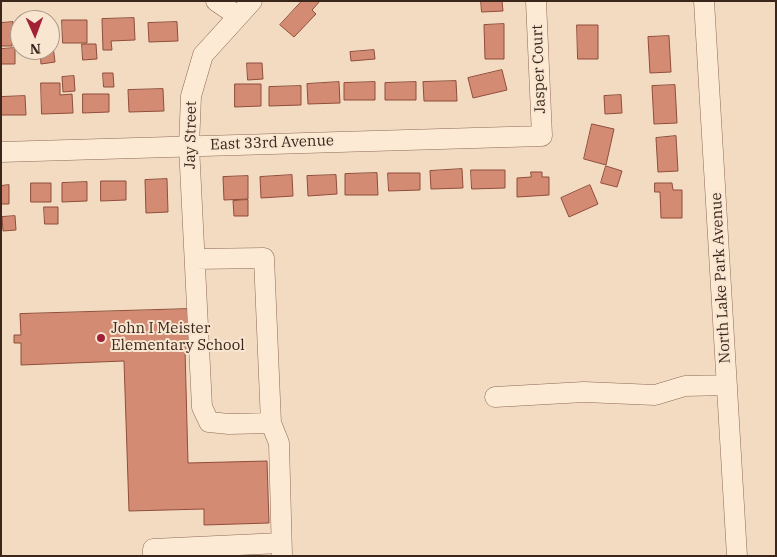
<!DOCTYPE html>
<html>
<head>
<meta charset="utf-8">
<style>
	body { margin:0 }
	#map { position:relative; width:777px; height:557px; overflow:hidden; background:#f2dbc1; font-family:"IBM Plex Serif",serif }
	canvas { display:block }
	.frame { position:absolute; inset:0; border:2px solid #3b261c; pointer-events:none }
	.north { position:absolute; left:10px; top:10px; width:50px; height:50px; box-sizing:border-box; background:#f9e6d1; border:1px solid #ad9989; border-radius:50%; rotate:178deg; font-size:14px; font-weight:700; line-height:20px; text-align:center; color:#3b261c }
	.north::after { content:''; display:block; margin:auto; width:18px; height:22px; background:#a22137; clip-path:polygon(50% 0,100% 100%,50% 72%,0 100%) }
</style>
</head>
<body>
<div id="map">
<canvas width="777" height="557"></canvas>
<div class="frame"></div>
<div class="north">N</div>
</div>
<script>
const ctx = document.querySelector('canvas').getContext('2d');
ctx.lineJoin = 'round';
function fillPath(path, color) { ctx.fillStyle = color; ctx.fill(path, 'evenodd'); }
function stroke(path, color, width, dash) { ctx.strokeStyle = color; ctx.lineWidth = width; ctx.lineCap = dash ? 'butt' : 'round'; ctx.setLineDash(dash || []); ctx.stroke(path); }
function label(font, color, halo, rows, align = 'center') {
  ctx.font = font + ' "IBM Plex Serif",serif'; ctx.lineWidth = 4; ctx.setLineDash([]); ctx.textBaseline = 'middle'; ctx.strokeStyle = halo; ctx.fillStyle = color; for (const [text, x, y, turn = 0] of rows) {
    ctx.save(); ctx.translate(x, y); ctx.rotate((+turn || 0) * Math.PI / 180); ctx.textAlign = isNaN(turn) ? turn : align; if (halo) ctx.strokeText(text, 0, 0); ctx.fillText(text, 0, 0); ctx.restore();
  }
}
const building = new Path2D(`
	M302 1H320L312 10 316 14 294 37 280 25Z
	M481 1H502L503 11 482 12Z
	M134 18 135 40 111 41 112 50H103L102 19Z
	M62 20H87V43H63Z
	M13 22 12 46H1V23Z
	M177 22 178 41 149 42 148 23Z
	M504 24V59H485L484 25Z
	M577 25H598V59H578Z
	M669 36 671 72 650 73 648 37Z
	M82 44H96L97 59 83 60Z
	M50 46H53L55 62 41 64 40 50H50Z
	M15 48V64H1V49Z
	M374 50 375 59 351 61 350 52Z
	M247 63H262L263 79 248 80Z
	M502 70 507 90 473 98 468 78Z
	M103 73H113L114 87H104Z
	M74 76 75 91 63 92 62 77Z
	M456 81 457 101H424L423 82Z
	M339 82 340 103 308 104 307 84Z
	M375 82V100H344V83Z
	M416 82V100H385V83Z
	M41 83H60V95L72 94 73 113 42 114Z
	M235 84H261V106L235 107Z
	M675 85 677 123 654 124 652 86Z
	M301 86V105L269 106V87Z
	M163 89 164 111 129 112 128 90Z
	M83 94H109V112L83 113Z
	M621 95 622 113 605 114 604 96Z
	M25 96 26 115H1V97Z
	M592 124 614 129 606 165 584 159Z
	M676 136 678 171 658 172 656 138Z
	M606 166 622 171 617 187 601 183Z
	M462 169 463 188 431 189 430 171Z
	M471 170H505V188L472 189Z
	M531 172H542V177H549V195L517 197V178L531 177Z
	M377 173 378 195H345V174Z
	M388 173H420V190L389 191Z
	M292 175 293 196 261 198 260 177Z
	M336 175 337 194 308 196 307 176Z
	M248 176V199L224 200 223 177Z
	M167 179 168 212 146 213 145 180Z
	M101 181H126V200L101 201Z
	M87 182V201L62 202V183Z
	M31 183H51V202H31Z
	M655 183H672L673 190H682V218H661L660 192H655Z
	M9 185V204H1V186Z
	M590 185 598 204 569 217 561 198Z
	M248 200V216H234L233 201Z
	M44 207H58V224H45Z
	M15 216 16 230 3 231 2 217Z
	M189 309 190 348 185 349 188 463 267 461 269 523 204 525V509L129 511 124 361 21 365V343H14V335H21L20 314Z`);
const minor = new Path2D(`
	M216 1 238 16
	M704 1 737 556
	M1 152 542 136 536 1
	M195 259 264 258 271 423 229 424 209 422 202 407 189 146 191 96 203 55 252 1
	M495 397 584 392 655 395 685 386 727 385
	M271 423 279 443 282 555
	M153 556V549L281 543`);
const markers = [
	[101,338,5,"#a22137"]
];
const streetNames = [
	["Jasper Court",539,69,-92],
	["Jay Street",191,135,-89],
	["East 33rd Avenue",272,143,-2],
	["North Lake Park Avenue",721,278,-93]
];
const poiNames = [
	["John I Meister",111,329],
	["Elementary School",111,346]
];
fillPath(building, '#d48b73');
stroke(building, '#8f4d3a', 1);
stroke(minor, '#8d6a56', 21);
stroke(minor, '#fcead5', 20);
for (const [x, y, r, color] of markers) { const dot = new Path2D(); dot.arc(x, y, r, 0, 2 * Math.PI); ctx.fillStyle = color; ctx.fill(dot); stroke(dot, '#f9e6d1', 2); }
label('15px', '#3b261c', '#f9e6d1', streetNames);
label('15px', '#3b261c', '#f9e6d1', poiNames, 'left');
</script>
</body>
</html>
